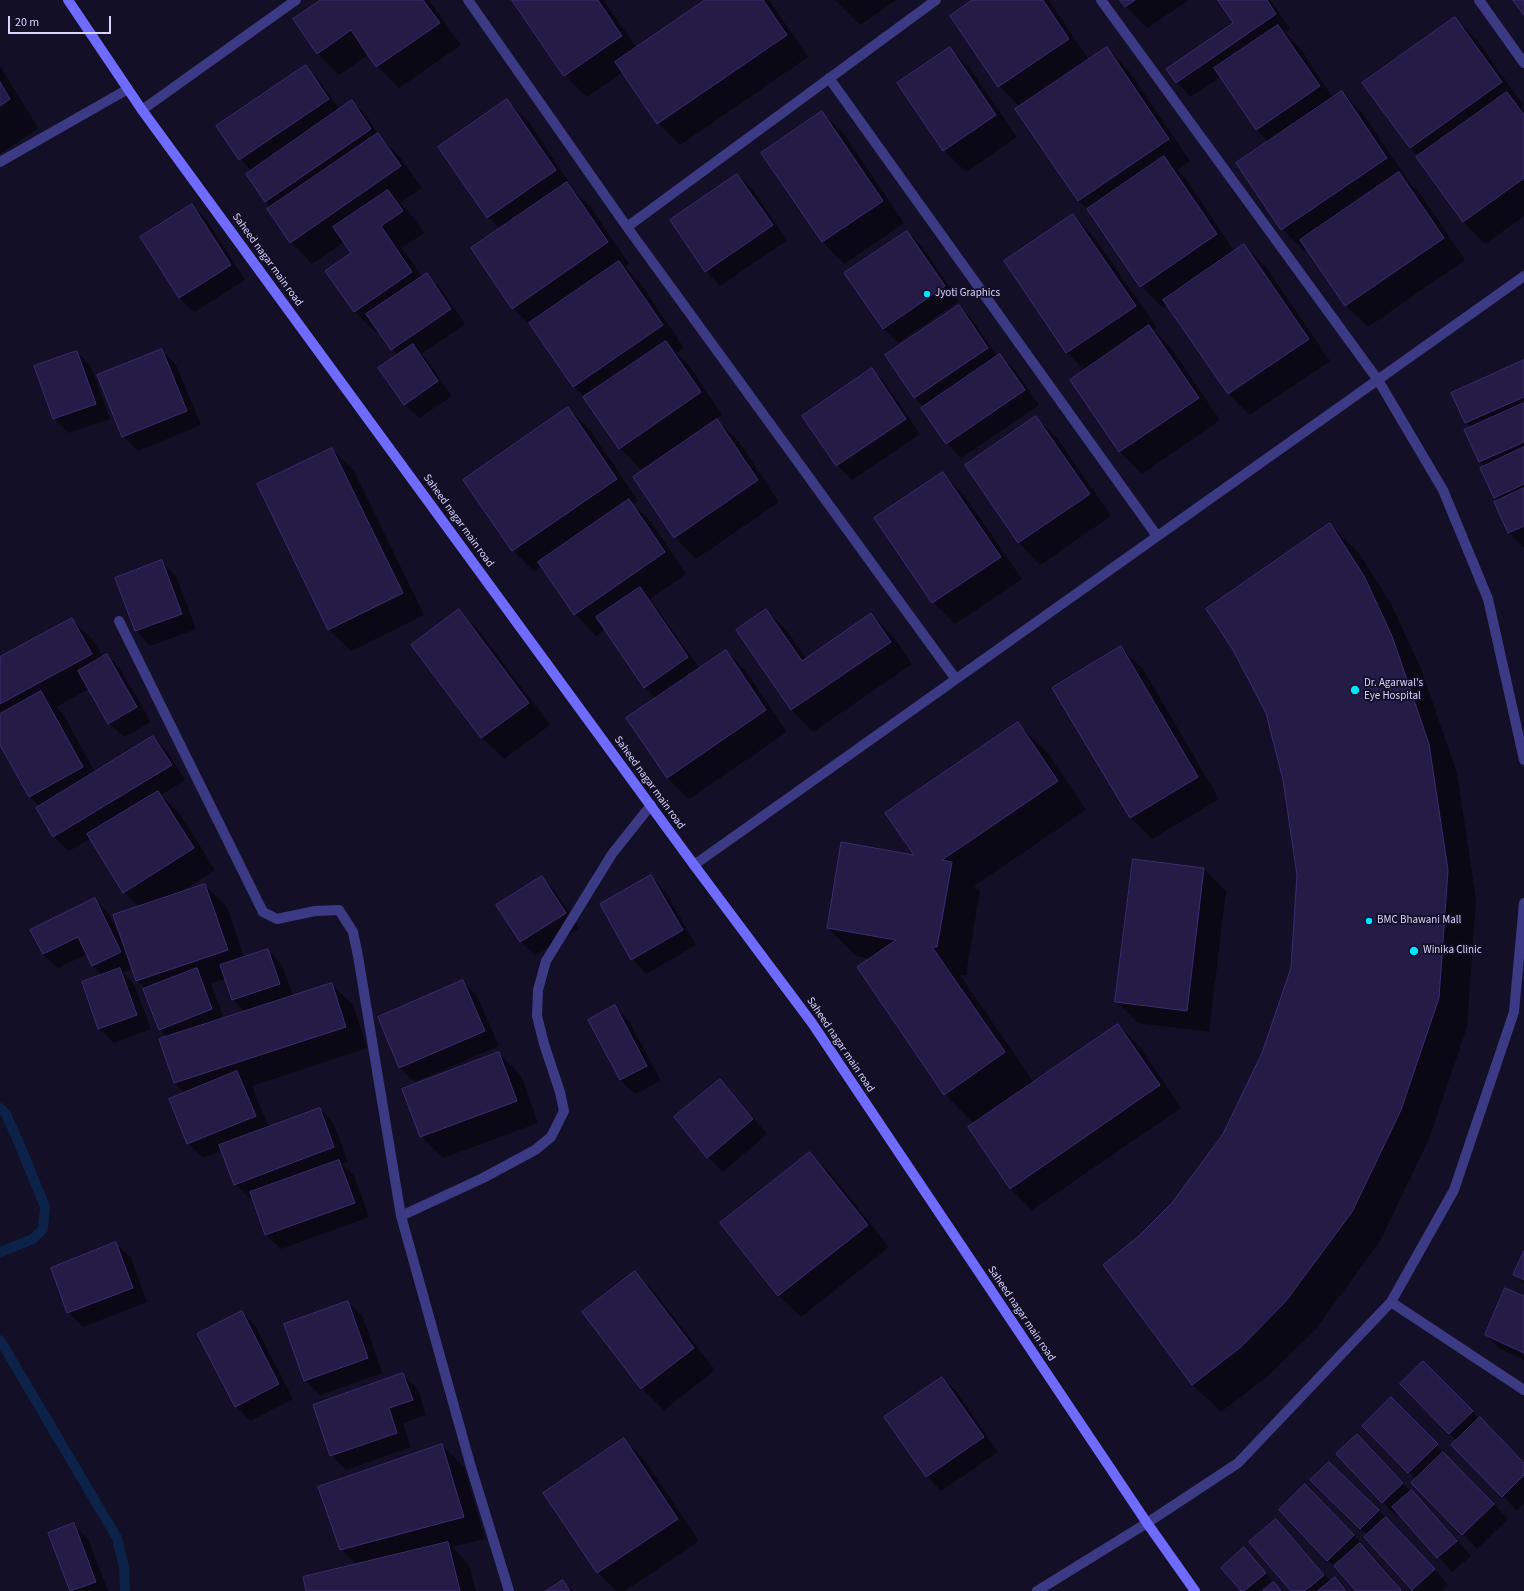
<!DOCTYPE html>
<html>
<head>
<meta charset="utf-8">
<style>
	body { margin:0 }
	#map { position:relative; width:1524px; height:1591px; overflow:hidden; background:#130f26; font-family:"Source Sans 3",sans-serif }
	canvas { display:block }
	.scale { position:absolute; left:8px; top:16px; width:103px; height:18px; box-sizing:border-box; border:2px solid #d9d4ff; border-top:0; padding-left:5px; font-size:12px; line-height:14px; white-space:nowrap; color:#d9d4ff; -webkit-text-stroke:3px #130f26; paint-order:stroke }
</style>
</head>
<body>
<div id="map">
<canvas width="1524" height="1591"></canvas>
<div class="scale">20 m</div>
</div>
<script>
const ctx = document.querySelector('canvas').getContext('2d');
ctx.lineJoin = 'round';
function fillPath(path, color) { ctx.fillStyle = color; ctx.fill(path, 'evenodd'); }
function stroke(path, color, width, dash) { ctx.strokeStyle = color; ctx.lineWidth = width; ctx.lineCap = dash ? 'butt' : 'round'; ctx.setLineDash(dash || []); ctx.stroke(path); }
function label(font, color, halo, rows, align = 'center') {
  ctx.font = font + ' "Source Sans 3",sans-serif'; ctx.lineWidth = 3.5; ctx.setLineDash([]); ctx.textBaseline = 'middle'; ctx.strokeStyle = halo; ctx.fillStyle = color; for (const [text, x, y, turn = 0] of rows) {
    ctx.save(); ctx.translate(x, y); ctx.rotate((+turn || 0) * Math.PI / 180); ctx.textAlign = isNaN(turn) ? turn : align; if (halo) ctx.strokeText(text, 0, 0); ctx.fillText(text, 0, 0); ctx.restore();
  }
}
const shadow = new Path2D(`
	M322 0H429L461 45 399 88 377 66 369 54 339 75 317 53Z
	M513 0H603L637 48 707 0H769L808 57 680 145 658 123 623 72 587 97 565 75Z
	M835 0H896L860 25Z
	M974 0H1049L1089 60 1106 48 1128 70 1190 161 1177 170 1186 179 1235 252 1244 245 1266 267 1330 361 1250 415 1228 394 1168 304 1163 308 1141 286 1091 213 1079 201 1016 110 1020 107 999 86 951 16Z
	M1121 0H1189L1147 28 1126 6Z
	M1219 0H1270L1290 29 1285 33 1300 48 1333 98 1342 92 1363 114 1408 180 1407 181 1421 195 1465 260 1368 327 1346 306 1307 249 1304 251 1282 229 1237 163 1269 142 1257 130 1221 76 1191 97 1176 82 1235 23Z
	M1455 18 1477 40 1523 105 1520 106 1524 110V216L1485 244 1463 222 1417 158 1419 156 1410 148Z
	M950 48 971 70 1017 137 966 172 944 150 898 83Z
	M0 66 38 128 0 154Z
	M305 66 320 81 340 110 352 102 367 116 380 137 399 156 422 188 400 203 410 213 424 233 402 248 422 277 426 274 441 289 465 324 421 354 427 360 452 396 419 418 404 404 397 355 379 332 376 333 355 312 326 271 352 253 344 242 312 264 291 242 272 207 265 201 252 171 240 159Z
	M507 101 529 122 576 193 589 205 629 264 625 267 641 284 684 348 676 353 688 364 722 415 641 470 620 448 586 398 574 387 535 330 513 308 500 229 488 217Z
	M822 112 844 134 904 223 844 264 823 242 762 153Z
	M737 175 752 189 787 240 720 286 706 271Z
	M192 205 207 220 245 280 194 312 180 298 141 238Z
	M1073 215 1094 237 1157 328 1154 330 1171 348 1220 420 1142 474 1120 452 1071 380 1085 370 1067 353 1005 261Z
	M907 232 922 246 959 301 898 343 883 328Z
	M959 306 973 321 998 357 1000 355 1015 370 1039 405 961 458 947 444 923 408 924 407 915 398 886 356Z
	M162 350 176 365 201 425 138 451 123 436Z
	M77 352 91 366 110 419 68 433 54 418Z
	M1524 361V547H1523L1509 533 1498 501 1495 497 1485 466 1480 462 1466 430 1471 428 1466 422Z
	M872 369 886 384 920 434 852 480 837 465 803 416Z
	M568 408 590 430 638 501 633 505 651 522 686 574 650 599 700 669 726 651 747 673 787 732 689 799 667 777 656 699 645 687 606 629 596 636 575 614 542 566 534 572 513 550Z
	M1036 418 1058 439 1111 516 1040 565 1019 543 966 465Z
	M717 420 739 442 779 502 696 559 675 537Z
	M332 449 354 471 424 615 351 651 329 630 258 485Z
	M942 473 964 495 1022 579 955 624 933 602 876 518Z
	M1330 525 1359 553 1392 606 1420 666 1457 773 1476 899 1467 1027 1429 1139 1380 1241 1315 1330 1269 1375 1221 1412 1192 1384 1141 1236 1173 1203 1224 1134 1263 1053 1292 968 1298 874Z
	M162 562 176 576 196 629 150 646 136 631 116 579Z
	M459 610 480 632 550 725 504 759 482 738 413 645Z
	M766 610 788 632 806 659 871 614 893 636 912 664 813 732 792 710 737 630Z
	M72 620 94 641 103 658 107 655 121 670 151 722 124 737 109 723 89 689 56 707 63 714 95 772 153 737 168 752 185 780 161 795 180 814 215 870 177 894 205 885 227 907 244 958 268 950 282 965 293 996 331 984 353 1005 367 1048 252 1086 269 1128 320 1109 334 1124 348 1162 342 1164 354 1176 369 1217 281 1249 266 1235 253 1197 250 1199 235 1184 222 1150 203 1158 188 1143 185 1093 174 1083 167 1037 160 1029 146 989 137 981 133 968 123 973 134 984 151 1029 114 1043 99 1028 102 975 93 966 87 954 58 968 43 954 94 899 109 914 121 938 140 908 124 892 91 838 69 851 54 837 37 808 40 806 29 796 0 743V658ZM226 979 233 999 245 1012 224 1018 211 984Z
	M1121 648 1143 669 1219 799 1152 839 1130 817Z
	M1018 724 1047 752 1086 810 974 886 980 891 966 975H960L1034 1083 1118 1025 1140 1047 1181 1108 1032 1210 1010 1188 974 1124 945 1094 871 959 856 956 828 928 916 856Z
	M1134 860 1204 869 1226 891 1209 1032 1138 1023 1116 1001Z
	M651 876 665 891 696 945 646 974 632 959Z
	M542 877 556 892 579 928 535 956 521 942Z
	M463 982 477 996 499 1046 415 1082 400 1068 379 1017Z
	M615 1007 629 1021 661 1081 635 1094 620 1080Z
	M499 1054 521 1075 538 1123 443 1158 421 1136Z
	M719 1080 734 1095 767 1134 723 1172 708 1157Z
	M810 1153 832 1175 889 1247 801 1317 779 1296 722 1223Z
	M116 1244 131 1258 147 1302 83 1327 68 1312Z
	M1524 1254V1284L1515 1275Z
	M635 1272 656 1294 715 1370 664 1410 642 1389 583 1312Z
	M1524 1297V1360L1500 1349 1486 1335Z
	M348 1302 363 1317 382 1373 320 1395 305 1380Z
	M242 1312 256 1327 293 1399 250 1421 236 1406Z
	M1423 1362 1524 1464V1504L1517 1511 1453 1445 1457 1441 1401 1384Z
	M403 1375 418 1389 426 1415 403 1423 411 1447 346 1470 331 1455Z
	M942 1378 957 1392 998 1452 941 1491 927 1476 885 1418Z
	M1391 1399 1508 1519 1477 1549 1463 1534 1416 1479 1364 1426Z
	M624 1440 645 1461 699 1541 625 1591H617L598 1573 544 1493Z
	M442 1445 464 1467 485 1539 452 1547 469 1565 476 1591H307L357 1565 341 1549Z
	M1371 1450 1411 1492 1412 1491 1426 1505 1471 1556 1452 1572 1400 1514 1397 1517 1383 1502Z
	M1329 1463 1401 1532 1448 1585 1441 1591H1415L1366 1537 1367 1535 1312 1480Z
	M1320 1500 1368 1550 1403 1591H1358L1280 1510Z
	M1276 1520 1331 1582 1335 1579 1347 1591H1293Z
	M73 1524 88 1539 108 1591H71L50 1534Z
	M1251 1556 1272 1580 1259 1591H1242Z
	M563 1581 573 1591H548Z`);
const stream = new Path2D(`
	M0 1108 6 1114 19 1143 45 1207 43 1229 33 1239 0 1252
	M0 1340 117 1538 124 1567 125 1591`);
const building = new Path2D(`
	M321 0H423L440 23 376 67 351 30 317 54 293 19Z
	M512 0H598L622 36 564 76Z
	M705 0H763L787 35 657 124 615 62Z
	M972 0H1043L1069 39 998 87 950 16Z
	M1120 0H1135L1125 7Z
	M1218 0H1267L1276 14 1176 83 1166 69 1233 23Z
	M1513 0H1524V15Z
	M1455 17 1502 82 1410 148 1362 83Z
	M1278 25 1320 86 1256 130 1214 68Z
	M950 47 996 115 943 151 897 83Z
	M1107 47 1169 139 1078 201 1015 109Z
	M306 65 329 99 239 160 216 126Z
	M0 82 10 99 0 106Z
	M1342 91 1387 158 1281 230 1236 163Z
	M1507 92 1524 115V178L1463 222 1416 157Z
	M507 99 556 170 487 218 438 147Z
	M352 100 371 129 265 202 246 174Z
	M822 111 883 201 822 242 761 153Z
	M378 133 401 166 290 243 267 209Z
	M1164 156 1217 234 1140 287 1087 209Z
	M1399 172 1444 238 1345 306 1300 240Z
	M737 174 773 225 705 272 670 220Z
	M567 182 608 242 512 309 471 248Z
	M388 190 403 211 381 226 412 272 354 312 325 271 351 253 333 227Z
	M192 204 231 265 179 298 140 237Z
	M1073 214 1136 306 1066 353 1004 261Z
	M907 231 945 286 883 329 844 273Z
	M1244 244 1309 339 1228 394 1163 300Z
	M619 261 663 325 573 387 529 323Z
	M427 273 451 309 391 350 366 314Z
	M959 305 988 348 914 398 885 355Z
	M1149 325 1199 398 1119 452 1070 380Z
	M666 341 701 392 619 449 583 397Z
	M413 344 438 381 404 405 378 368Z
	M162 349 187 411 122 437 97 375Z
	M77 351 96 404 53 419 34 366Z
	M1000 354 1025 390 946 444 921 408Z
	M1524 360V397L1465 423 1451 393Z
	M872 368 906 419 836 466 802 416Z
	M1524 403V442L1479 462 1464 430Z
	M568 407 617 479 512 551 463 480Z
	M1036 416 1090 494 1018 543 965 465Z
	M717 419 758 480 674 538 633 477Z
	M1524 447V484L1494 498 1480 468Z
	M332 448 403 593 328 630 257 484Z
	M943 472 1001 557 932 603 874 518Z
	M1524 488V526L1508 533 1494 502Z
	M629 499 665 552 574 615 538 562Z
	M1330 523 1364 576 1392 636 1429 744 1448 870 1439 998 1401 1110 1352 1212 1286 1301 1241 1347 1192 1385 1103 1265 1140 1235 1172 1203 1223 1134 1262 1053 1291 968 1297 875 1283 780 1266 713 1233 650 1206 609Z
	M162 560 182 614 135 631 115 578Z
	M640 587 688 657 644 688 596 617Z
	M459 609 529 703 481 738 411 645Z
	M766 609 802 661 871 613 891 642 791 710 736 630Z
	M72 618 92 654 0 704V657Z
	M1121 646 1198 777 1130 818 1052 688Z
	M726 650 766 710 667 778 626 718Z
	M107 654 137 707 108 724 78 671Z
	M41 691 83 767 29 797 0 745V714Z
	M1018 722 1058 781 942 860 952 862 937 947H932L1005 1052 944 1095 857 967 896 940 827 928 841 842 914 855 885 813Z
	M153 736 172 765 53 837 36 808Z
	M158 791 194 848 123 893 87 834Z
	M1133 859 1204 868 1187 1011 1115 1002Z
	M651 875 683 930 631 960 600 904Z
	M542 876 566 913 520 942 496 905Z
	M205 884 228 950 136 981 113 915Z
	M95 898 121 952 92 966 78 937 43 954 30 930Z
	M268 949 280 984 232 1000 220 965Z
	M120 968 137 1015 98 1029 82 982Z
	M197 968 212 1009 159 1030 143 989Z
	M463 980 485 1031 399 1068 378 1017Z
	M332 983 346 1027 174 1083 159 1039Z
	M615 1005 647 1066 620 1080 588 1020Z
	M1118 1024 1160 1085 1010 1189 968 1127Z
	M499 1052 517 1101 420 1137 402 1089Z
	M237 1071 256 1116 187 1144 169 1099Z
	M720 1079 753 1119 707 1158 674 1117Z
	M320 1108 334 1147 234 1185 219 1145Z
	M810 1152 868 1225 778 1296 720 1223Z
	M339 1160 355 1203 265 1235 250 1192Z
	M116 1242 133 1288 67 1313 51 1268Z
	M1524 1251V1280L1513 1275Z
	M635 1271 694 1348 641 1389 582 1312Z
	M1505 1288 1524 1296V1353L1485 1335Z
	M348 1301 368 1358 304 1381 284 1324Z
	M242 1311 279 1384 235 1407 197 1334Z
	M1423 1361 1473 1411 1449 1434 1400 1384Z
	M403 1373 413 1400 389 1408 397 1433 330 1456 313 1405Z
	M942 1377 984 1437 926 1477 884 1417Z
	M1391 1397 1438 1444 1408 1473 1362 1426Z
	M1480 1417 1524 1463V1475L1502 1497 1451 1445Z
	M1357 1434 1403 1483 1382 1503 1336 1454Z
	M624 1438 678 1519 597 1573 543 1493Z
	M442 1444 464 1517 340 1550 318 1487Z
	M1443 1452 1494 1504 1462 1535 1411 1483Z
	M1329 1462 1379 1510 1360 1529 1310 1480Z
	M1305 1484 1354 1535 1327 1561 1279 1510Z
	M1412 1490 1457 1541 1437 1558 1392 1507Z
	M1386 1517 1435 1569 1412 1590 1364 1537Z
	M1276 1519 1324 1575 1305 1591H1291L1249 1542Z
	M74 1523 96 1582 70 1591 48 1533Z
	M448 1542 460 1591H306L303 1577Z
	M1360 1543 1401 1590 1400 1591H1356L1334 1566Z
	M1244 1547 1266 1573 1244 1591H1241L1221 1568Z
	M1335 1577 1346 1591H1318Z
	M563 1580 570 1591H546Z
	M1274 1582 1281 1591H1263Z`);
const street = new Path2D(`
	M468 0 627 227 955 678
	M1101 0 1378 380 1443 490 1488 599 1524 760
	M1479 0 1524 63
	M829 78 1157 536
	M142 110 296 0
	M0 162 128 89
	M627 227 936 0
	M119 621 263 912 277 919 315 911 339 910 353 932 358 956 401 1216
	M694 865 1524 276
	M1391 1302 1524 1390
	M509 1591 471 1467 401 1216 483 1178 535 1150 551 1137 564 1111 560 1092 544 1044 537 1016 538 990 546 961 612 854 651 805
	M1037 1591 1147 1523 1238 1463 1391 1302 1454 1190 1514 1012 1524 903`);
const secondary = new Path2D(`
	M68 0 142 110 694 865 812 1023 1147 1523 1195 1591`);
const markers = [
	[927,294,4,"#00e5ff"],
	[1355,690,5,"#00e5ff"],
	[1369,921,4,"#00e5ff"],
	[1414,951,5,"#00e5ff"]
];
const streetNames = [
	["Saheed nagar main road",267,260,54],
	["Saheed nagar main road",458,521,54],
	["Saheed nagar main road",649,783,54],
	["Saheed nagar main road",840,1045,56],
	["Saheed nagar main road",1021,1314,56]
];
const poiNames = [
	["Jyoti Graphics",935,294],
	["Dr. Agarwal's",1364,684],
	["Eye Hospital",1364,697],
	["BMC Bhawani Mall",1377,921],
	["Winika Clinic",1423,951]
];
fillPath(shadow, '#0007');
stroke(stream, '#0c2248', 10);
fillPath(building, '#241b47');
stroke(building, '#3b2d73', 1);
stroke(street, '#3d3a85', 10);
stroke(secondary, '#6f6bff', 10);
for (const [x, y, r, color] of markers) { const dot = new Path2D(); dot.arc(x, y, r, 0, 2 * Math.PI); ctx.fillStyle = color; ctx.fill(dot); stroke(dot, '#130f26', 1.5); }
label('11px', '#d9d4ff', '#130f26', streetNames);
label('11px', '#d9d4ff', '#130f26', poiNames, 'left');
</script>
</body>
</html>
